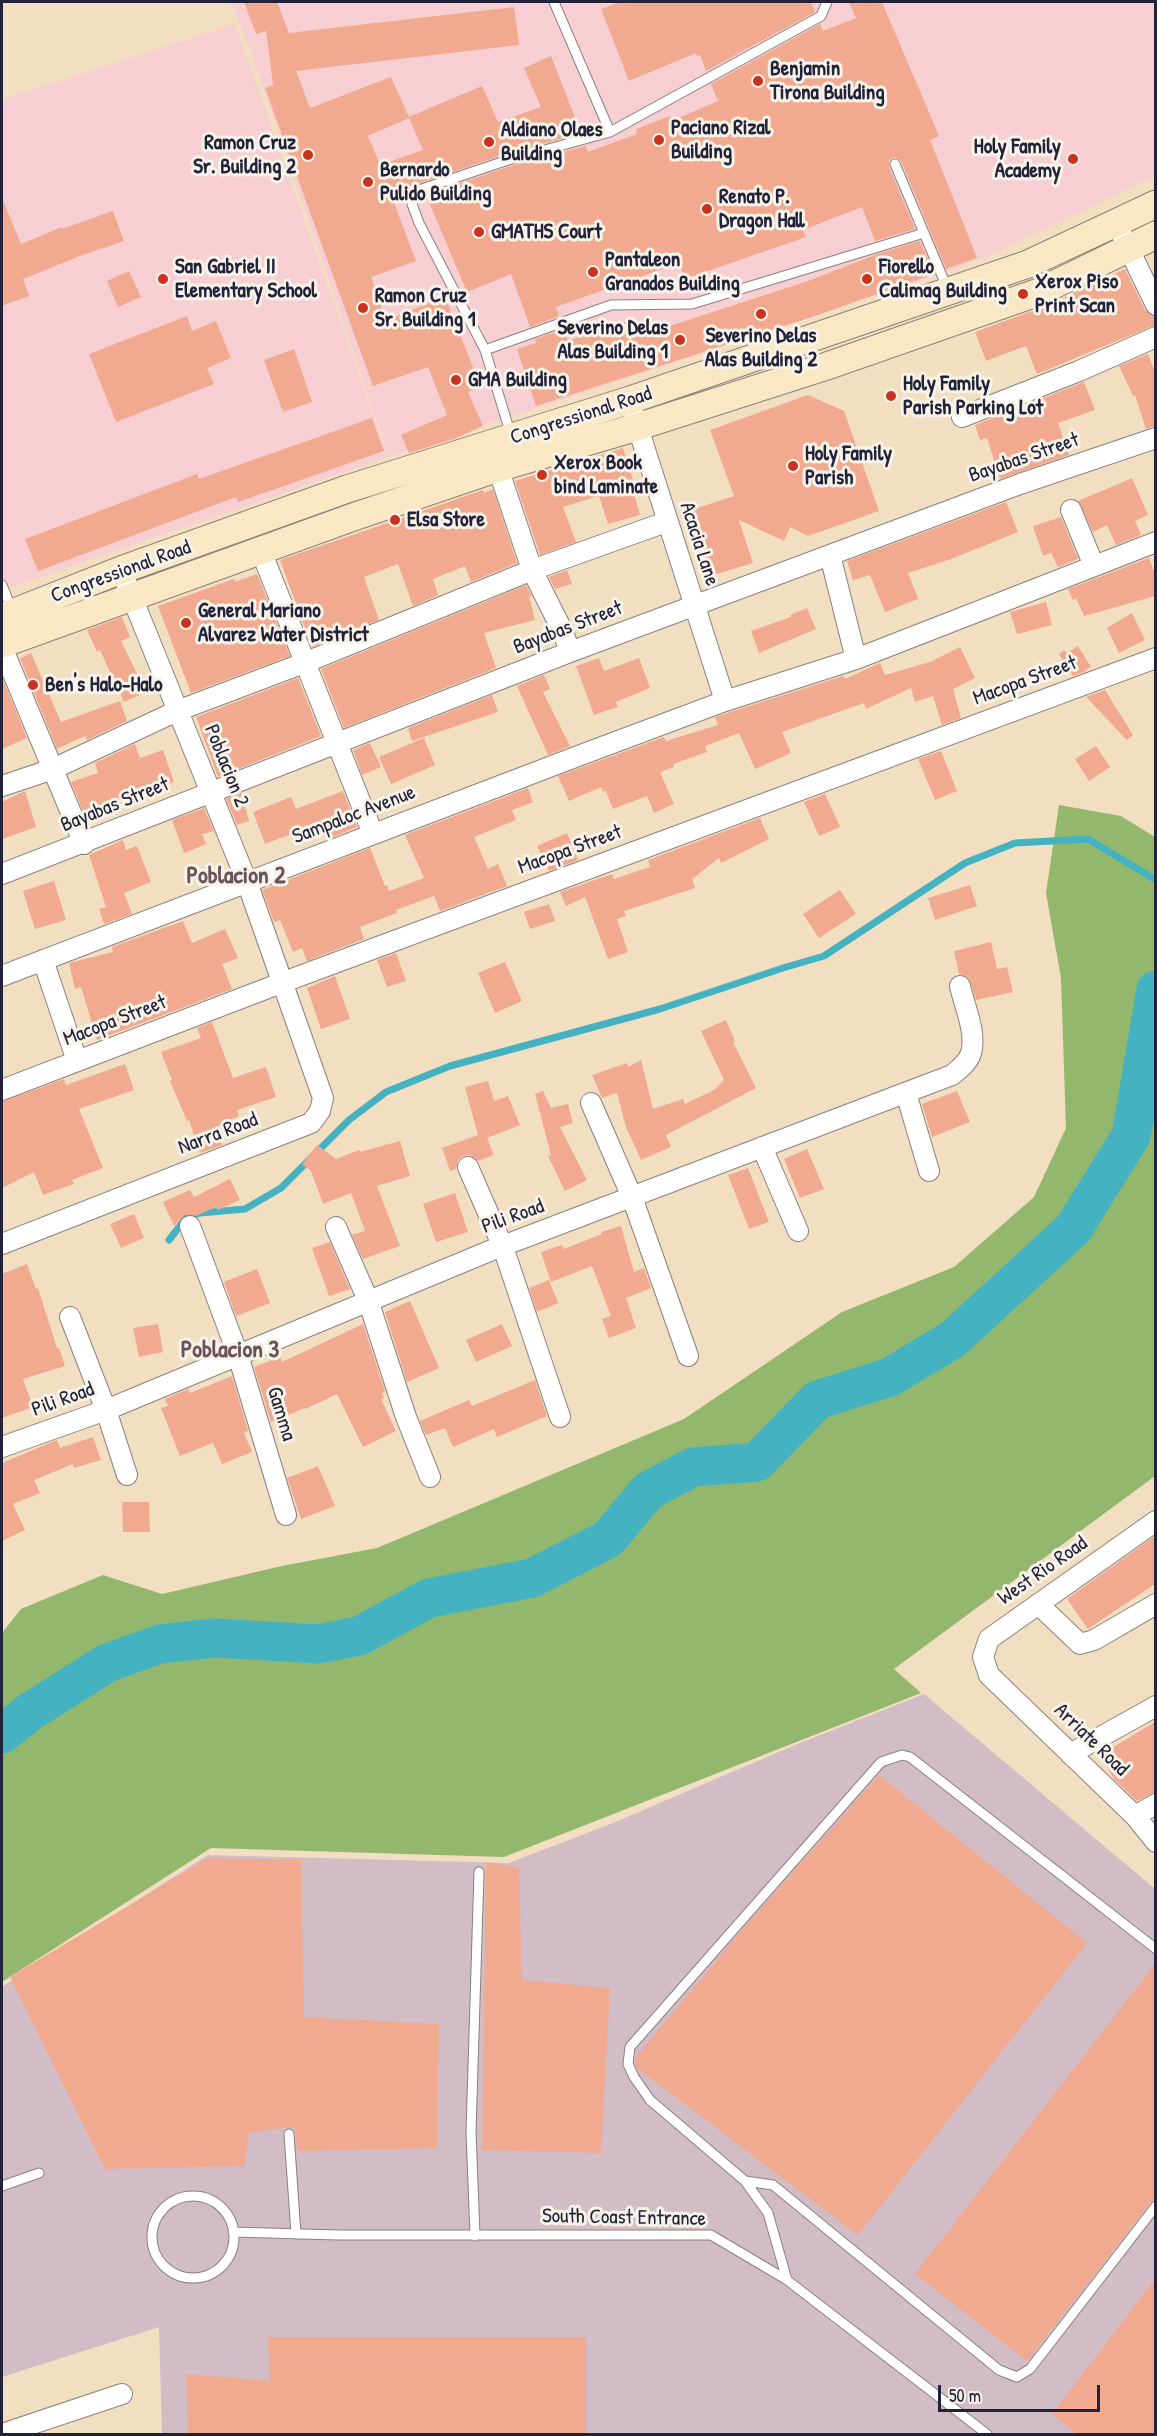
<!DOCTYPE html>
<html>
<head>
<meta charset="utf-8">
<style>
	body { margin:0 }
	#map { position:relative; width:1157px; height:2436px; overflow:hidden; background:#f2dec1; font-family:"Patrick Hand",sans-serif }
	canvas { display:block }
	.frame { position:absolute; inset:0; border:3px solid #22223b; pointer-events:none }
	.scale { position:absolute; left:938px; top:2385px; width:162px; height:27px; box-sizing:border-box; border:3px solid #22223b; border-top:0; padding-left:8px; font-size:18px; line-height:21px; white-space:nowrap; color:#22223b; -webkit-text-stroke:4px #f7f3e8; paint-order:stroke }
</style>
</head>
<body>
<div id="map">
<canvas width="1157" height="2436"></canvas>
<div class="frame"></div>
<div class="scale">50 m</div>
</div>
<script>
const ctx = document.querySelector('canvas').getContext('2d');
ctx.lineJoin = 'round';
function fillPath(path, color) { ctx.fillStyle = color; ctx.fill(path, 'evenodd'); }
function stroke(path, color, width, dash) { ctx.strokeStyle = color; ctx.lineWidth = width; ctx.lineCap = dash ? 'butt' : 'round'; ctx.setLineDash(dash || []); ctx.stroke(path); }
function label(font, color, halo, rows, align = 'center') {
  ctx.font = font + ' "Patrick Hand",sans-serif'; ctx.lineWidth = 6; ctx.setLineDash([]); ctx.textBaseline = 'middle'; ctx.strokeStyle = halo; ctx.fillStyle = color; for (const [text, x, y, turn = 0] of rows) {
    ctx.save(); ctx.translate(x, y); ctx.rotate((+turn || 0) * Math.PI / 180); ctx.textAlign = isNaN(turn) ? turn : align; if (halo) ctx.strokeText(text, 0, 0); ctx.fillText(text, 0, 0); ctx.restore();
  }
}
const built = new Path2D(`
	M231 2H1155V175L991 255 941 274 389 457 251 51Z
	M235 24 388 457 2 590V100Z`);
const industrial = new Path2D(`
	M924 1694 1155 1889V2434H162L159 2327 2 2377V1987L208 1855 509 1863 613 1823 795 1745Z`);
const forest = new Path2D(`
	M1059 805 1121 816 1155 837V1476L894 1669 921 1693 504 1857 211 1848 2 1982V1633L21 1609 103 1575 162 1594 282 1566 377 1548 684 1419 842 1312 954 1267 1034 1197 1066 1128 1061 978 1046 893Z`);
const stream = new Path2D(`
	M169 1240 187 1217 200 1213 245 1209 281 1188 349 1120 386 1092 450 1066 660 1009 783 968 824 956 965 863 1015 843 1088 839 1156 880`);
const river = new Path2D(`
	M2 1734 31 1711 107 1663 160 1644 215 1638 318 1644 359 1636 429 1598 532 1578 608 1539 648 1491 693 1467 757 1462 817 1400 890 1377 953 1339 1073 1229 1131 1136 1156 990`);
const building = new Path2D(`
	M244 2H277L289 33 514 7 519 45 296 71 310 108 391 77 409 117 482 86 498 122 541 107 524 68 551 56 581 133 503 155 414 185 391 195 416 261 371 277 386 320 445 297 481 387 468 392 483 426 454 439 409 453 401 435 447 415 428 367 373 386 265 88 273 85 266 31 256 34ZM409 118 423 150 380 165 368 136Z
	M620 2H811L815 12 706 71 700 55 697 56 696 53 629 81 601 9Z
	M849 2H882L939 136 930 140 977 258 946 269 901 161 895 157 889 160V167L915 229 875 241 862 207 803 230 806 237 685 279 679 263 556 307 559 316 530 327 511 274 467 292 426 195 507 167 586 146 588 152 637 134 636 129 670 116 672 121 718 101 711 84 820 24 823 31 856 18Z
	M2 198 21 244 62 227V229L113 211 124 241 80 256 23 279 29 296 2 306Z
	M920 241 934 274 812 317 536 406 517 349 536 343 535 339 564 329 568 341 627 321 633 338 808 281 880 253Z
	M1125 269 1145 310 1155 317V325L1037 374 1026 346 986 361 975 332 1046 306Z
	M129 271 141 297 118 307 107 281Z
	M187 316 192 331 216 321 231 358 207 368 214 384 116 422 89 354Z
	M294 349 312 402 283 412 264 360Z
	M1148 354 1155 372V426L1146 429 1135 395 1133 396 1119 366Z
	M1084 382 1095 410 1058 423 1069 455 1000 479 987 438 980 440 975 425Z
	M808 395 844 411 879 511 808 536 790 527 784 541 739 520 753 563 710 576 688 511 734 496 710 430Z
	M372 418 384 451 238 502 236 497 38 571 25 539 197 474 199 479Z
	M623 448 634 483 631 484 640 515 608 524 599 496 563 507 576 542 540 555 515 481Z
	M1132 478 1148 515 1135 521 1141 535 1116 545 1107 525 1093 532 1078 501Z
	M493 489 517 563 471 582 465 566 433 579 438 595 413 606 398 564 364 577 379 620 312 647 280 560 483 490 484 493Z
	M1006 502 1018 532 951 559 908 573 918 599 885 612 870 575 853 580 847 561Z
	M1061 517 1078 559 1058 567 1051 553 1043 556 1033 526Z
	M1149 558 1155 574V596L1084 616 1076 598 1073 600 1068 589Z
	M567 570 572 584 555 589 549 577Z
	M257 574 290 656 191 693 158 606 234 579 235 582Z
	M526 585 532 596 529 597 535 620 484 633 496 668 344 728 321 669Z
	M1046 602 1052 625 1017 634 1010 612Z
	M807 608 816 629 759 653 751 631 791 617 790 615Z
	M1132 613 1145 640 1119 653 1107 628Z
	M122 617 130 637 121 641 146 692 124 702 100 650 97 652 87 630Z
	M1078 646 1091 667 1085 670 1086 671 1073 676 1059 654 1064 650 1067 653Z
	M960 647 975 678 953 689 961 718 942 725 933 696 915 702 911 688 866 709 864 703 782 732 791 753 755 769 739 733 705 746 707 752 673 764 674 767 660 772 674 804 654 813 647 796 613 809 606 791 603 792 601 787 569 801 558 776 664 737 666 741 718 725 715 717 843 676 845 679 880 663 885 675 930 662Z
	M31 653 61 722 120 701 127 721 87 740 85 736 57 749 20 658Z
	M599 658 604 671 639 658 650 688 616 702 618 707 594 715 576 666Z
	M544 675 550 689 543 692 570 746 548 755 517 686Z
	M2 677 27 738 2 749Z
	M298 678 321 736 218 777 196 717Z
	M1105 690 1133 735 1127 740 1086 697Z
	M492 695 498 712 412 741 408 728Z
	M424 738 435 765 391 784 379 757Z
	M370 743 381 767 362 775 353 750Z
	M135 744 140 758 163 750 174 782 83 811 71 782 98 773 95 763Z
	M1096 746 1110 767 1089 781 1075 759Z
	M941 751 957 791 935 800 918 759Z
	M528 788 533 802 512 810 516 820 474 837 488 869 498 864 507 886 440 911 434 896 396 910 397 913 360 927 364 939 307 961 302 948 293 952 280 920 274 922 262 890 370 848 385 886 387 885 389 891 424 878 405 835Z
	M25 791 36 827 2 839V802Z
	M343 791 357 827 328 839 322 822 265 844 253 812 291 797 296 809Z
	M241 793 249 821 237 825 226 799Z
	M825 794 840 827 819 836 804 802Z
	M204 808 214 831 202 834 206 844 184 853 172 820Z
	M760 818 769 839 721 863 719 858 692 879 695 888 624 911 626 916 617 919 628 952 608 959 585 897 566 906 560 892 612 874 614 879 650 867 648 860Z
	M567 833 578 860 549 871 537 846Z
	M123 840 126 850 137 846 151 882 124 893 132 914 104 924 99 909 106 907 89 855Z
	M54 881 66 920 35 929 23 891Z
	M970 885 977 906 935 920 928 898Z
	M840 890 856 914 819 938 803 914Z
	M549 904 555 921 530 929 524 912Z
	M183 921 192 943 225 929 238 958 222 964 232 989 97 1040 81 987 75 989 69 963 113 952 112 947Z
	M991 942 997 969 1007 967 1013 992 976 1000 969 978 959 974 954 951Z
	M396 953 406 981 387 987 377 960Z
	M505 962 522 1001 495 1013 478 973Z
	M335 976 350 1019 321 1029 307 988Z
	M726 1020 735 1041 733 1042 756 1088 666 1135 671 1147 641 1160 626 1127 617 1093 602 1098 592 1075 627 1063 628 1067 641 1060 653 1109 683 1099 685 1104 714 1090 724 1080 701 1031Z
	M212 1022 233 1078 266 1067 276 1097 237 1110 239 1116 216 1127 222 1145 200 1153 189 1120 187 1121 170 1081 172 1080 161 1052 201 1038 197 1028Z
	M125 1064 134 1090 79 1109 103 1168 72 1180 74 1184 43 1195 34 1172 2 1188V1102L64 1079 66 1085Z
	M488 1081 494 1101 508 1096 520 1125 487 1138 494 1155 478 1161 470 1155 464 1156 458 1160 456 1169 450 1171 442 1148 478 1135 465 1087Z
	M543 1091 551 1108 568 1104 573 1123 560 1127 587 1180 565 1191 548 1156 551 1155 535 1094Z
	M957 1091 970 1122 932 1137 922 1104Z
	M400 1141 410 1176 377 1186 400 1246 363 1259 352 1235 365 1231 351 1193 323 1204 311 1171 302 1164 317 1145 336 1159 359 1150 360 1152Z
	M807 1149 824 1189 800 1198 784 1159Z
	M748 1168 769 1222 749 1229 728 1175Z
	M230 1179 240 1200 218 1210 216 1207 196 1216 185 1215 174 1226 163 1202 190 1190 194 1197Z
	M455 1193 468 1232 436 1242 423 1204Z
	M134 1214 144 1238 121 1248 110 1224Z
	M621 1226 634 1272 644 1268 651 1288 626 1298 636 1328 609 1338 602 1319 611 1316 592 1266 551 1282 541 1252 562 1245 564 1249 602 1234 601 1232Z
	M330 1242 350 1289 329 1296 312 1248Z
	M27 1264 36 1289 38 1288 57 1348H59L65 1366 23 1379 33 1407 2 1418V1274Z
	M257 1269 270 1303 236 1316 224 1282Z
	M549 1280 558 1303 537 1312 529 1288Z
	M410 1301 439 1368 407 1382 385 1312Z
	M158 1324 163 1352 139 1357 133 1328Z
	M363 1324 385 1391 382 1393 384 1398 381 1399 396 1431 363 1447 337 1394 306 1409 305 1408 271 1422 254 1367 280 1357 282 1362Z
	M502 1324 512 1346 476 1362 466 1340Z
	M232 1376 248 1431 244 1433 252 1452 222 1464 213 1443 180 1456 161 1408 168 1406 165 1399 188 1389 190 1393Z
	M535 1380 547 1416 497 1437 494 1429 453 1447 445 1428 426 1435 420 1421 469 1400 472 1406Z
	M93 1437 101 1460 74 1468 73 1464 34 1480 40 1493 13 1504 25 1530 2 1541V1463L57 1440 60 1448Z
	M318 1466 335 1506 301 1519 287 1478Z
	M122 1502H149L150 1532H123Z
	M1155 1536V1584L1088 1629 1067 1599Z
	M1155 1722V1792L1137 1801 1114 1779 1100 1755Z
	M879 1775 1087 1943 858 2235 637 2068 635 2063V2058L742 1930Z
	M208 1858 301 1860 304 2017 439 2024 437 2148 297 2151 296 2133 294 2128 289 2127 249 2133 245 2166 105 2169 10 1977Z
	M486 1862 519 1868 522 1980 610 1988 601 2153 482 2150Z
	M1155 1964V2199L1151 2202 1027 2361 915 2274Z
	M1155 2279V2434H1077L1052 2414Z
	M268 2337H586V2434H188L186 2374 270 2381Z`);
const service = new Path2D(`
	M610 132 821 16 827 2
	M895 164 948 290
	M485 350 611 305 692 304 924 233
	M511 435 485 350 419 223 412 204 416 191 505 161 610 132 554 2
	M2 585 12 610
	M289 2134 296 2234
	M745 2181 773 2185 999 2370 1017 2377 1030 2369 1156 2206
	M2 2186 39 2173
	M152 2237a41 41 0 1 1 82 0a41 41 0 1 1-82 0Z
	M233 2232 339 2235H711L787 2280 987 2434
	M475 2236 471 2131 479 1872
	M787 2280 768 2213 745 2181 650 2100 634 2077 628 2064 630 2047 881 1762 902 1755 910 1757 1156 1949`);
const minor = new Path2D(`
	M1123 237 1156 305
	M634 415 725 701
	M962 417 1079 371 1156 337
	M498 468 532 570 563 632 570 652
	M1071 510 1094 566
	M261 551 373 834
	M830 555 856 659
	M2 647 84 844
	M2 786 53 769 177 711 304 663 532 570 666 522
	M2 874 570 652 1020 484 1156 438
	M43 960 77 1061
	M2 976 586 753 725 701 856 659 1156 542
	M2 1090 281 983 1156 658
	M906 1093 929 1171
	M591 1103 632 1197 688 1356
	M762 1147 798 1231
	M468 1167 503 1247 560 1417
	M190 1226 238 1355 286 1515
	M336 1227 368 1300 406 1417 430 1477
	M2 1244 311 1123 320 1111 323 1098 247 882 121 570
	M70 1317 106 1410 127 1475
	M2 1447 106 1410 492 1250 952 1075C959 1069 968 1063 971 1053 977 1033 964 1005 960 986
	M1156 1521 989 1639 983 1657 989 1675 1135 1816 1156 1842
	M1038 1604 1080 1644 1094 1640 1156 1604
	M1070 1754 1156 1706
	M1135 1816 1156 1804
	M2 2434 122 2394`);
const secondary = new Path2D(`
	M2 617 121 570 347 489 630 400 1028 264 1156 204
	M2 644 356 516 498 468 637 427 827 366 1039 292 1156 235`);
const markers = [
	[758,81,6,"#c8321e"],
	[659,140,6,"#c8321e"],
	[489,142,6,"#c8321e"],
	[308,155,6,"#c8321e"],
	[1073,159,6,"#c8321e"],
	[368,182,6,"#c8321e"],
	[707,209,6,"#c8321e"],
	[479,232,6,"#c8321e"],
	[593,272,6,"#c8321e"],
	[163,279,6,"#c8321e"],
	[867,279,6,"#c8321e"],
	[1023,294,6,"#c8321e"],
	[363,308,6,"#c8321e"],
	[761,314,6,"#c8321e"],
	[680,340,6,"#c8321e"],
	[456,380,6,"#c8321e"],
	[891,396,6,"#c8321e"],
	[793,466,6,"#c8321e"],
	[542,475,6,"#c8321e"],
	[395,520,6,"#c8321e"],
	[186,623,6,"#c8321e"],
	[33,685,6,"#c8321e"]
];
const poiNames = [
	["Benjamin",770,69],
	["Tirona Building",770,93],
	["Paciano Rizal",671,128],
	["Building",671,152],
	["Aldiano Olaes",501,130],
	["Building",501,154],
	["Ramon Cruz",296,143,"right"],
	["Sr. Building 2",296,167,"right"],
	["Holy Family",1061,147,"right"],
	["Academy",1061,171,"right"],
	["Bernardo",380,170],
	["Pulido Building",380,194],
	["Renato P.",719,197],
	["Dragon Hall",719,221],
	["GMATHS Court",491,232],
	["Pantaleon",605,260],
	["Granados Building",605,284],
	["San Gabriel II",175,267],
	["Elementary School",175,291],
	["Fiorello",879,267],
	["Calimag Building",879,291],
	["Xerox Piso",1035,282],
	["Print Scan",1035,306],
	["Ramon Cruz",375,296],
	["Sr. Building 1",375,320],
	["Severino Delas",668,328,"right"],
	["Alas Building 1",668,352,"right"],
	["Severino Delas",761,336,"center"],
	["Alas Building 2",761,360,"center"],
	["GMA Building",468,380],
	["Holy Family",903,384],
	["Parish Parking Lot",903,408],
	["Holy Family",805,454],
	["Parish",805,478],
	["Xerox Book",554,463],
	["bind Laminate",554,487],
	["Elsa Store",407,520],
	["General Mariano",198,611],
	["Alvarez Water District",198,635],
	["Ben's Halo-Halo",45,685]
];
const streetNames = [
	["Congressional Road",581,416,-18],
	["Bayabas Street",1024,458,-19],
	["Acacia Lane",699,544,72],
	["Congressional Road",121,572,-20],
	["Bayabas Street",568,628,-21],
	["Macopa Street",1025,681,-20],
	["Poblacion 2",226,766,68],
	["Bayabas Street",115,805,-22],
	["Sampaloc Avenue",354,815,-21],
	["Macopa Street",570,850,-20],
	["Macopa Street",115,1021,-21],
	["Narra Road",218,1134,-21],
	["Pili Road",513,1217,-20],
	["Pili Road",63,1400,-20],
	["Gamma",281,1414,73],
	["West Rio Road",1043,1571,-35],
	["Arriate Road",1091,1740,44],
	["South Coast Entrance",624,2218,1]
];
const quarterNames = [
	["Poblacion 2",236,877],
	["Poblacion 3",230,1351]
];
fillPath(built, '#f7cfd2');
fillPath(industrial, '#d2bdc6');
fillPath(forest, '#93b86d');
stroke(stream, '#45b2c1', 7);
stroke(river, '#45b2c1', 39);
fillPath(building, '#f1aa90');
stroke(service, '#8a807e', 11);
stroke(minor, '#8a807e', 22);
stroke(secondary, '#8a807e', 29);
stroke(service, '#fff', 9);
stroke(minor, '#fff', 20);
stroke(secondary, '#fae7c3', 27);
for (const [x, y, r, color] of markers) { const dot = new Path2D(); dot.arc(x, y, r, 0, 2 * Math.PI); ctx.fillStyle = color; ctx.fill(dot); stroke(dot, '#f7f3e8', 2); }
label('bold 21px', '#22223b', '#f7f3e8', poiNames, 'left');
label('21px', '#22223b', '#f7f3e8', streetNames);
label('bold 24px', '#6a5259', '#f7f3e8', quarterNames);
</script>
</body>
</html>
